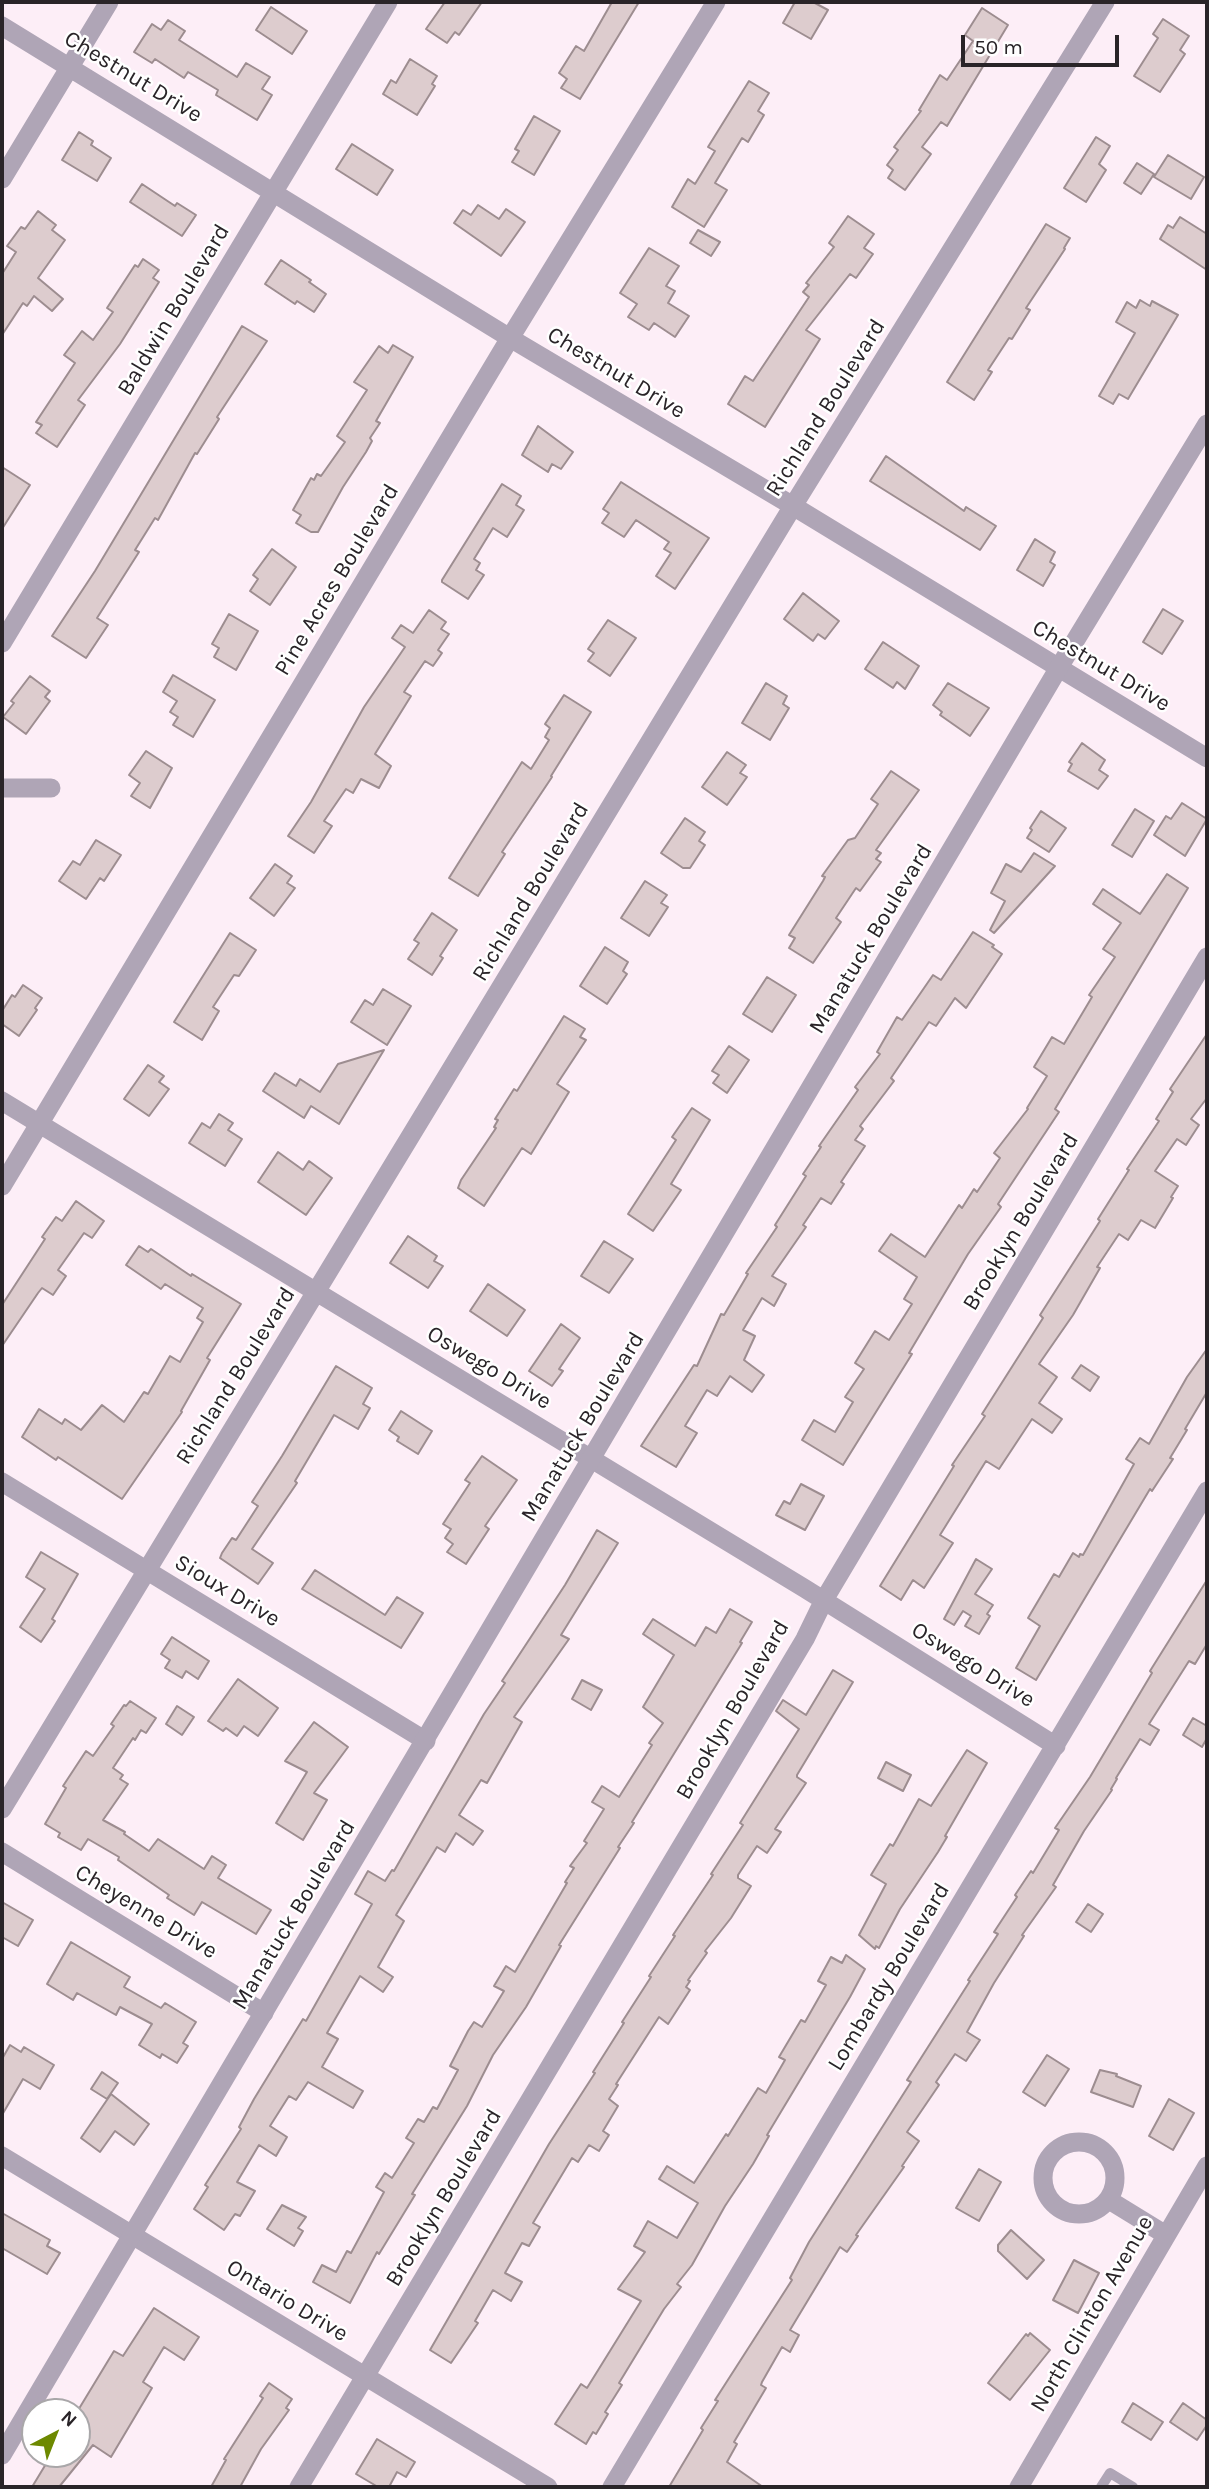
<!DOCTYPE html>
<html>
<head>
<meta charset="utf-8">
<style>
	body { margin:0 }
	#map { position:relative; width:1209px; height:2489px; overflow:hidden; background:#fdeef7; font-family:Karla,sans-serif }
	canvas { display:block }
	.frame { position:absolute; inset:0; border:4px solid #292428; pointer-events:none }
	.north { position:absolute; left:21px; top:2398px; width:70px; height:70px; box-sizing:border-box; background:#fff; border:2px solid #a9a7a9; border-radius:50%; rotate:42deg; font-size:19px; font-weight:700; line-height:28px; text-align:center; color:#292428 }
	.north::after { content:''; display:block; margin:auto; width:24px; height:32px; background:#6d8900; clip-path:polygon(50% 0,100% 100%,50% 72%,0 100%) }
	.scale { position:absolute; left:961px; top:35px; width:158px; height:32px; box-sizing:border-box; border:4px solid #292428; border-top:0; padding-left:9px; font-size:21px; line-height:24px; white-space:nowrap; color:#292428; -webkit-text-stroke:5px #fff; paint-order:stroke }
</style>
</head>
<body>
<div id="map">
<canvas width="1209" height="2489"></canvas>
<div class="frame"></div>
<div class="north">N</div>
<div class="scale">50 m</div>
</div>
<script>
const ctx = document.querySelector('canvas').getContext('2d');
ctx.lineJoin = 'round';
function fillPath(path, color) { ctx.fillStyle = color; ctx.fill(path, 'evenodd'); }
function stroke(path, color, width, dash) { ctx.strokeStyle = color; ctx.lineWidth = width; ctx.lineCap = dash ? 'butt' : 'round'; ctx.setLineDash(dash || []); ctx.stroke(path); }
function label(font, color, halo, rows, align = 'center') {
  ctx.font = font + ' Karla,sans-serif'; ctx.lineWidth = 5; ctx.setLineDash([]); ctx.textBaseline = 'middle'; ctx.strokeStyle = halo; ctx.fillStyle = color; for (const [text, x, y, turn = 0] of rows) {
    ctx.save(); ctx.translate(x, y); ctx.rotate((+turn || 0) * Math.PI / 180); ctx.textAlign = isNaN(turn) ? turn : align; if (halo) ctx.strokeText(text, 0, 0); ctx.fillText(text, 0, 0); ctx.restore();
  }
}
const building = new Path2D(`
	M445 2H482L459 35 455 32 447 43 426 29Z
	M612 2H639L580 99 561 88 567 79 559 73 576 46 584 51Z
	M795 2H813L828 10 811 39 783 23Z
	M271 7 307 31 292 54 256 30Z
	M982 8 1008 25 947 126 941 122 922 147 931 154 905 190 888 178 893 170 887 165 898 150 894 147 921 111 919 110 940 75 947 80 973 41 965 35Z
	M1163 19 1189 36 1180 50 1185 54 1160 92 1134 76 1158 38 1153 34Z
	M168 20 185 31 179 40 237 77 246 63 270 77 262 89 272 95 257 120 216 95 218 90 188 72 184 78 155 59 152 63 134 52 152 24 161 30Z
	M410 59 437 76 432 84 435 86 417 115 383 94 391 80 396 83Z
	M749 81 769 93 758 111 764 115 748 142 742 138 715 183 727 190 704 227 672 207 688 179 695 184 715 151 708 147Z
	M534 116 560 131 534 175 512 162 519 151 515 149Z
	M79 132 93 141 91 145 111 158 97 181 62 160Z
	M1096 137 1110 146 1099 164 1106 170 1086 202 1064 188Z
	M352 144 393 170 377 195 336 169Z
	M1168 155 1204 177 1191 199 1154 177Z
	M1137 163 1154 174 1141 194 1124 183Z
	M142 184 175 206 177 203 196 215 182 236 130 202Z
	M478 205 499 219 506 209 525 222 501 256 454 223 463 210 471 215Z
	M38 211 56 225 52 230 65 240 38 278 63 299 52 311 34 296 27 306 23 303 2 335V274L16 252 7 246 21 227 25 229Z
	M848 216 874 234 864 248 873 254 856 278 850 274 806 330 820 339 765 427 728 404 745 376 753 381 809 297 803 292 809 285 806 283 834 247 829 243Z
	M1180 217 1207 234V270L1160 239 1168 225 1173 228Z
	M1046 224 1070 238 1064 248 1065 249 1026 308 1030 310 1012 339 1009 338 988 370 992 372 974 400 947 382Z
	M698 230 720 242 711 256 690 243Z
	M649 248 679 266 666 286 675 291 668 303 689 316 675 337 654 323 649 330 628 317 637 304 620 293Z
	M143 259 159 270 153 278 159 282 120 344 78 400 85 405 57 447 36 433 42 425 36 422 75 363 64 355 82 331 93 340 113 312 107 308 135 265 138 267Z
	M281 260 311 280 309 282 326 294 314 312 297 301 295 304 265 284Z
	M1140 300 1150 306 1152 301 1178 315 1128 399 1119 394 1113 404 1099 396 1135 333 1116 322 1127 302 1136 308Z
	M242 326 267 341 217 417 219 419 197 454 195 453 158 520 155 518 135 550 139 552 97 618 108 625 86 658 52 636 95 571Z
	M393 345 413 357 376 421 380 423 370 438 372 441 366 452 343 487 318 532H311L296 523 301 515 293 510 311 478 314 480 317 474 321 476 345 442 337 436 367 390 354 382 379 346 388 353Z
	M538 426 573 452 561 469 552 464 548 472 522 455Z
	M886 456 964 511 966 507 996 526 980 550 870 481Z
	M2 467 30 485 2 529Z
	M621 482 709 538 675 589 656 576 671 553 664 549 669 542 636 520 624 537 602 523 609 513 603 509Z
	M502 484 521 496 516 505 524 510 507 537 493 528 474 559 480 563 476 570 484 575 468 599 442 582V580Z
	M1035 539 1055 552 1050 562 1055 565 1043 586 1017 570Z
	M272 549 296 567 270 605 250 591 258 579 253 575Z
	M803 593 839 621 825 639 818 634 813 641 784 619Z
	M1163 609 1183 621 1162 654 1143 642Z
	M429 610 446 622 441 629 449 634 438 650 442 653 433 666 425 661 404 692 411 696 375 754 391 766 379 788 361 779 353 793 346 789 324 821 332 826 314 853 288 836 311 802 364 707 405 647 392 638 401 625 413 633Z
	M229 614 258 631 236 670 214 657 219 648 212 644Z
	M608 620 636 638 610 676 588 661 594 653 588 649Z
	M883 642 919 666 905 689 897 682 893 688 865 669Z
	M173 675 215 700 193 737 173 725 178 717 170 712 177 701 163 692Z
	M30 676 50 691 45 697 50 701 26 734 3 717 14 703 11 701Z
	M766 683 787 696 783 704 789 708 770 740 742 723Z
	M948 683 989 708 970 736 940 715 942 712 933 705Z
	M564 695 591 712 551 776 552 777 502 852 505 854 478 896 449 878 522 762 531 769 549 740 545 737 550 728 545 724Z
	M1082 743 1105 760 1099 770 1108 776 1098 789 1068 771 1072 764 1069 762Z
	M146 751 172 768 150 808 131 796 140 783 129 775Z
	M727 752 746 765 740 773 747 777 727 805 702 787Z
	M891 771 919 790 876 850 881 853 876 859 881 862 860 891 856 888 836 918 841 922 813 963 789 948 795 938 789 935 823 881 825 877 822 876 848 840 855 838 878 804 871 799Z
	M1182 803 1207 819 1185 856 1154 835 1166 816 1171 819Z
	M1135 809 1154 821 1132 857 1112 845Z
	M1041 811 1066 828 1049 852 1027 838 1032 830 1030 828Z
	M685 818 705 832 699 841 705 845 690 868H683L661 853Z
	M96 840 121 855 104 881 100 878 86 899 59 881 73 861 80 865Z
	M1034 853 1055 866 994 933 990 930 1005 901 991 893 1006 864 1021 872Z
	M275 864 292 876 287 883 295 888 274 916 250 898Z
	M1167 874 1188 888 1055 1109 1059 1112 998 1204 1001 1207 968 1254 909 1353 912 1354 843 1465 802 1440 814 1420 835 1432 853 1402 845 1397 864 1369 855 1363 875 1331 889 1340 912 1304 904 1299 917 1277 879 1251 891 1234 925 1257 959 1205 962 1208 974 1189 977 1192 1000 1158 994 1153 1028 1109 1027 1108 1047 1076 1034 1067 1052 1037 1064 1044 1092 997 1089 995 1115 957 1103 949 1121 923 1093 904 1103 889 1140 914Z
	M645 881 667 895 661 903 668 907 649 936 621 918Z
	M432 913 457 930 440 956 443 958 432 975 408 959 419 943 414 940Z
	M973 932 994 945 992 947 1002 954 966 1008 955 998 936 1026 929 1022 891 1078 894 1081 860 1126 863 1129 855 1140 865 1146 841 1182 844 1184 831 1204 821 1198 803 1225 806 1227 772 1276 786 1284 774 1306 762 1298 743 1330 755 1336 744 1360 764 1375 752 1392 730 1376 717 1396 707 1390 685 1426 697 1433 676 1467 641 1446 694 1365 697 1366 721 1314 724 1315 748 1274 746 1273 777 1227 775 1225 806 1176 803 1174 821 1147 819 1146 858 1090 855 1087 880 1054 877 1052 897 1017 902 1020 933 975 941 980Z
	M230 933 256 950 239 976 234 975 213 1007 219 1011 202 1040 174 1022Z
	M605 947 628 962 623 971 627 974 607 1004 580 986Z
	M767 977 796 995 772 1032 743 1014Z
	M23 985 42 998 35 1008 37 1010 19 1036 2 1024V1011L12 995 15 997Z
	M383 989 411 1006 387 1045 351 1022 365 1000 373 1005Z
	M564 1016 585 1029 580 1037 586 1040 557 1084 569 1092 531 1154 522 1148 484 1206 458 1188 461 1180 496 1128 494 1127 498 1120 495 1119 514 1089 517 1091Z
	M1207 1034V1098L1191 1119 1199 1125 1186 1145 1177 1139 1155 1171 1178 1186 1171 1197 1173 1198 1155 1228 1141 1220 1128 1240 1119 1234 1097 1267 1100 1268 1073 1315 1039 1364 1057 1377 1039 1403 1062 1419 1052 1433 1032 1419 999 1469 986 1461 940 1535 953 1543 924 1588 913 1580 901 1600 880 1586 954 1466 952 1465 985 1416 982 1414 1043 1318 1040 1315 1100 1221 1098 1219 1129 1170 1127 1169 1159 1121 1156 1119 1173 1092 1170 1089Z
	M729 1046 749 1060 727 1093 713 1083 719 1075 712 1071Z
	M384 1050 339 1124 311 1106 304 1118 263 1091 275 1073 296 1086 300 1079 320 1092 338 1064Z
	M148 1065 164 1076 159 1082 169 1089 149 1116 124 1099Z
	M692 1108 710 1120 671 1184 681 1190 653 1231 628 1214 676 1140 672 1137Z
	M219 1114 233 1123 228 1130 242 1139 225 1166 189 1143 202 1123 210 1128Z
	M278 1152 303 1170 309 1161 332 1178 306 1215 258 1182Z
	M76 1201 104 1221 92 1238 84 1233 58 1270 66 1276 53 1295 42 1288 38 1293 2 1346V1305L45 1239 42 1237 56 1217 62 1221Z
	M408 1236 437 1256 434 1261 443 1266 428 1288 390 1263Z
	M604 1241 633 1259 609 1293 581 1276Z
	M139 1246 148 1252 151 1249 191 1276 192 1274 241 1304 207 1358 210 1360 181 1411 182 1412 122 1499 58 1457 56 1460 22 1437 39 1409 62 1424 65 1419 81 1430 102 1405 124 1422 144 1392 148 1394 170 1356 180 1362 203 1322 197 1318 203 1308 165 1284 161 1289 126 1265Z
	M488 1284 525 1310 507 1336 470 1311Z
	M561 1324 580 1338 559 1369 563 1371 552 1386 529 1371Z
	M1207 1349V1392L1185 1429 1187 1430 1170 1458 1173 1459 1152 1491 1150 1489 1036 1680 1016 1668 1040 1626 1028 1618 1054 1574 1059 1577 1073 1553 1079 1557 1080 1554 1083 1555 1134 1464 1126 1459 1140 1438 1149 1444 1187 1377Z
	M1081 1365 1099 1377 1090 1391 1072 1378Z
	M336 1366 372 1388 363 1404 370 1408 358 1429 334 1415 295 1481 297 1483 252 1549 273 1563 258 1584 220 1558 222 1553 232 1538 236 1540 258 1506 252 1502 282 1456Z
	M401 1411 432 1431 418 1454 397 1441 399 1437 389 1430Z
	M482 1456 517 1480 485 1526 489 1529 466 1564 447 1552 453 1544 445 1538 451 1529 443 1524 470 1483 465 1480Z
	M801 1484 824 1496 805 1530 776 1515 784 1501 790 1504Z
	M597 1530 618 1543 561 1635 569 1639 514 1717 522 1722 487 1783 481 1780 459 1815 483 1831 473 1845 456 1833 445 1852 437 1847 396 1915 404 1921 378 1967 393 1977 383 1992 360 1976 327 2033 338 2039 322 2067 363 2091 353 2108 308 2082 296 2100 289 2096 270 2126 287 2137 276 2156 259 2145 237 2182 255 2191 240 2216 235 2214 224 2230 194 2209 208 2187 205 2185 241 2129 239 2127 254 2099 303 2019 306 2021 372 1904 355 1894 368 1871 385 1881 392 1870 394 1871 484 1714 505 1683 502 1681 565 1585Z
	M41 1552 78 1574 52 1619 55 1621 41 1642 20 1627 45 1589 26 1577Z
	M976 1559 992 1569 975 1594 993 1605 987 1614 990 1616 979 1634 965 1626 971 1616 963 1611 954 1625 944 1619Z
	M315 1570 385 1615 397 1597 423 1613 401 1648 302 1589Z
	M1207 1580V1644L1195 1664 1189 1661 1149 1724 1159 1730 1150 1745 1140 1739 1116 1778 1117 1779 1111 1789 1112 1790 1084 1831 1053 1885 1056 1887 1022 1935 1024 1936 994 1983 967 2032 980 2040 966 2061 955 2054 936 2082 939 2085 907 2132 919 2141 902 2166 904 2167 856 2235 858 2236 847 2252 840 2247 790 2330 799 2335 790 2352 782 2347 762 2382 761 2385 766 2388 734 2442 737 2444 727 2462 763 2487H669L703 2430 701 2428 718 2401 715 2400 792 2280 790 2278 809 2242 911 2082 907 2080 970 1981 968 1980 998 1934 994 1932 1017 1897 1015 1895 1031 1871 1033 1873 1059 1830 1055 1828 1090 1777 1152 1673 1150 1671Z
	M730 1609 752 1622 740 1642 742 1643 632 1822 634 1823 618 1847 620 1848 559 1945 561 1946 526 2007 493 2055 467 2106 412 2194 415 2195 379 2254 377 2252 350 2303 313 2282 322 2265 336 2272 347 2251 351 2253 384 2192 376 2187 385 2173 392 2178 414 2143 406 2138 418 2119 424 2122 433 2107 437 2109 458 2070 450 2066 468 2031 474 2022 482 2027 504 1991 494 1986 506 1966 515 1972 567 1883 565 1882 574 1868 570 1866 587 1843 584 1841 604 1809 592 1802 602 1786 619 1797 652 1745 649 1743 663 1723 643 1707 674 1655 643 1634 653 1619 695 1646 706 1627 716 1633Z
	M172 1637 209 1661 198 1679 186 1671 182 1678 165 1668 170 1660 161 1654Z
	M833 1670 853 1682 797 1775V1777L806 1783 775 1829 781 1832 767 1853 757 1846 738 1875V1878L751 1886 731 1918 705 1951 707 1953 688 1980 690 1981 686 1987 690 1990 668 2024 659 2017 616 2084 618 2085 609 2099 618 2106 603 2131 609 2135 599 2151 589 2145 578 2162 572 2158 533 2223 540 2227 529 2246 522 2243 505 2273 522 2282 511 2301 493 2290 475 2321 478 2323 451 2363 430 2350 549 2144 595 2073 593 2072 624 2023 622 2022 651 1977 649 1976 675 1936 673 1935 713 1875 711 1874 743 1825 740 1823 799 1729 776 1711 783 1700 806 1715Z
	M238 1679 278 1708 258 1736 244 1726 237 1736 226 1728 223 1731 208 1721Z
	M582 1680 602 1690 591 1710 572 1699Z
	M130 1701 156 1718 146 1733 141 1730 135 1740 133 1738 113 1768 123 1775 120 1779 128 1784 103 1820 125 1832 124 1834 149 1851 158 1839 204 1869 212 1856 226 1865 218 1878 271 1910 256 1934 202 1902 194 1915 167 1898 169 1895 118 1860 119 1857 88 1839 81 1850 58 1837 60 1833 45 1824 66 1788 63 1786 86 1751 93 1756 114 1726 111 1724 124 1705 126 1706Z
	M177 1706 194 1717 182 1735 166 1724Z
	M1193 1718 1207 1726V1738L1202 1747 1183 1735Z
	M314 1722 348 1747 314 1793 327 1800 303 1840 276 1823 307 1772 285 1761Z
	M967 1750 987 1763 945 1836 947 1837 938 1852 900 1909 879 1948 876 1946 875 1949 859 1935 886 1884 871 1875 890 1844 893 1846 919 1799 931 1806Z
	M886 1762 911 1775 903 1791 878 1778Z
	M2 1902 33 1920 18 1946 2 1937Z
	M1088 1904 1103 1914 1091 1932 1076 1922Z
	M71 1942 130 1977 124 1987 161 2008 165 2003 196 2022 183 2043 188 2046 177 2063 162 2054 160 2058 139 2045 152 2024 120 2007 116 2015 77 1993 73 2000 47 1984Z
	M846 1955 865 1969 850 1997 767 2135 769 2136 753 2164 725 2206 692 2265 677 2284 681 2287 664 2309 619 2383 622 2385 605 2412 608 2414 596 2434 593 2432 586 2444 555 2424 581 2384 587 2388 641 2301 618 2289 645 2252 634 2246 648 2221 677 2238 698 2203 659 2179 667 2166 694 2183 726 2134 728 2136 758 2088 766 2093 785 2060 779 2057 801 2020 805 2022 826 1985 818 1981 831 1957 842 1963Z
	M10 2045 21 2052 24 2047 54 2065 40 2089 23 2079 2 2115V2059Z
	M1047 2055 1069 2069 1045 2106 1023 2092Z
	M1100 2070 1117 2074 1116 2076 1141 2086 1133 2107 1091 2092Z
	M102 2072 118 2083 107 2099 91 2089Z
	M111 2094 149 2124 134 2145 115 2131 100 2152 81 2138Z
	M1169 2099 1194 2113 1173 2150 1149 2136Z
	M979 2169 1001 2182 979 2221 956 2208Z
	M282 2205 306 2217 298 2228 303 2231 294 2246 267 2229Z
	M2 2213 50 2240 47 2246 60 2253 47 2274 2 2248Z
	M1011 2230 1044 2260 1027 2279 998 2251V2245Z
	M1074 2260 1099 2273 1078 2313 1053 2300Z
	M154 2308 199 2337 184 2360 164 2347 143 2382 152 2388 111 2457 93 2445 59 2487H32L52 2454H77V2412L114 2351 123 2356Z
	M1030 2333 1050 2350 1010 2400 988 2383 1026 2334 1028 2336Z
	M269 2383 292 2399 286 2408 289 2410 261 2449 240 2487H211L226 2460 224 2459 263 2398 260 2396Z
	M1133 2403 1163 2422 1151 2440 1122 2422Z
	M1183 2403 1207 2420V2425L1197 2440 1170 2422Z
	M377 2439 415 2462 406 2477 397 2472 389 2487H378L356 2474Z`);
const service = new Path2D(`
	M1101 2487 1110 2473 1133 2487`);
const minor = new Path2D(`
	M2 26 510 338 793 506 1207 758
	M2 179 109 2
	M2 643 388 2
	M2 788H51
	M2 1101 804 1588 1056 1746
	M2 1186 510 338 716 2
	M2 1482 426 1741
	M2 1809 793 506 1105 2
	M2 1852 264 2013
	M1043 2178a36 36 0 1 1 72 0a36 36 0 1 1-72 0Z
	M2 2156 548 2487
	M1109 2200 1166 2235
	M299 2487 805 1639 824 1600 1207 957
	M612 2487 1207 1491
	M1019 2487 1207 2166`);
const tertiary = new Path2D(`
	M2 2455 1058 669 1207 424`);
const streetNames = [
	["Chestnut Drive",133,77,31],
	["Baldwin Boulevard",174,310,-59],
	["Chestnut Drive",616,373,31],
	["Richland Boulevard",826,408,-58],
	["Pine Acres Boulevard",337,580,-59],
	["Chestnut Drive",1101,666,31],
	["Richland Boulevard",531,892,-59],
	["Manatuck Boulevard",871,939,-59],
	["Brooklyn Boulevard",1021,1222,-59],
	["Oswego Drive",489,1368,31],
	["Richland Boulevard",236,1376,-58],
	["Manatuck Boulevard",583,1427,-59],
	["Sioux Drive",227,1591,31],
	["Oswego Drive",973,1665,32],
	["Brooklyn Boulevard",733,1710,-60],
	["Cheyenne Drive",146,1912,31],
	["Manatuck Boulevard",294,1915,-59],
	["Lombardy Boulevard",889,1977,-59],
	["Brooklyn Boulevard",444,2198,-59],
	["Ontario Drive",287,2301,31],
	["North Clinton Avenue",1092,2314,-60]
];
fillPath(building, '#ddccce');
stroke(building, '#9d8d90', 2);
stroke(service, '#afa5b6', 10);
stroke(minor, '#afa5b6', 19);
stroke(tertiary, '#afa5b6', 19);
label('23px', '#292428', '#fff', streetNames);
</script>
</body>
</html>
